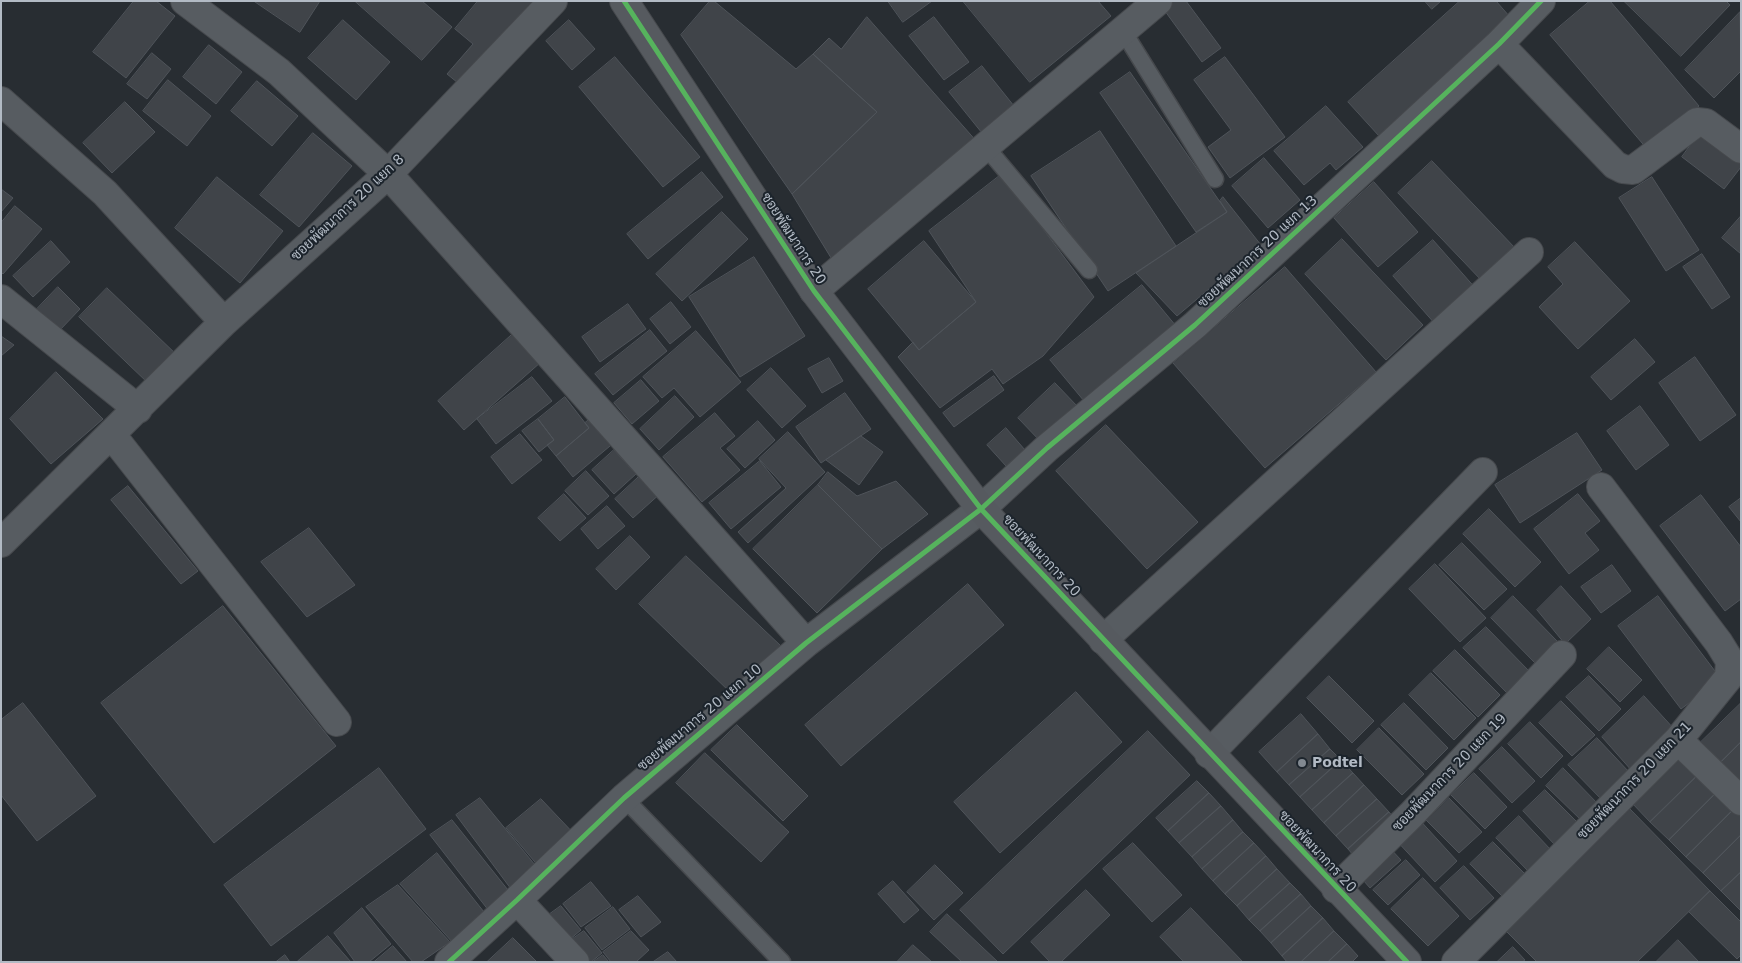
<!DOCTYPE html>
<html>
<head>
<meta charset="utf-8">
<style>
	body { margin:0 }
	#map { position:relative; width:1742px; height:963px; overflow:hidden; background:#282d32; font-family:"DejaVu Sans",sans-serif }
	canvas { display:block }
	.frame { position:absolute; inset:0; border:2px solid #b2bac4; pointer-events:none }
</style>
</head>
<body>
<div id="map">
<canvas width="1742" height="963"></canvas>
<div class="frame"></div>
</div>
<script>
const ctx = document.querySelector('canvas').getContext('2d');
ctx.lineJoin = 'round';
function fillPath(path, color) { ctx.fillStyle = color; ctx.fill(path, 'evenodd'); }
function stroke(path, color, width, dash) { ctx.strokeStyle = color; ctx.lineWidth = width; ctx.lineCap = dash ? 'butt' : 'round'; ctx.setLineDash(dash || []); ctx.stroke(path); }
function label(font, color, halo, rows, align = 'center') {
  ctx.font = font + ' "DejaVu Sans",Sarabun,sans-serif'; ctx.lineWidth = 4; ctx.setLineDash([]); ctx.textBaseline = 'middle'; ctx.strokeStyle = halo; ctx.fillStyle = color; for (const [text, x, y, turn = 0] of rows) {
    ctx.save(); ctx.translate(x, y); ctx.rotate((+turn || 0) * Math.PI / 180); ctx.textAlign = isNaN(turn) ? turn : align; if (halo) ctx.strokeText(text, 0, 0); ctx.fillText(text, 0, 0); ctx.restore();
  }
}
const building = new Path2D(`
	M134 1H156L175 16 126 78 93 52Z
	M254 1H320L300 32Z
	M355 1H422L452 27 422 60Z
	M478 1H537L463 87 447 74 473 44 455 29Z
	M710 1H714L796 69 813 54 877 112 792 194 681 35Z
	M888 1H932L903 22Z
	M963 1H1098L1111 16 1030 82Z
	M1169 1H1186L1221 48 1202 62 1162 7Z
	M1425 1H1441L1432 9Z
	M1460 1H1496L1510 17 1379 136 1348 102Z
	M1590 1H1610L1699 106 1648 150 1550 35Z
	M1624 1H1726L1730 5 1681 56Z
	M1740 12 1741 71 1714 98 1685 70Z
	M867 17 978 143 836 266 792 194 877 112 813 54 829 38 841 49Z
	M934 17 969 62 944 80 909 36Z
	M343 20 390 62 356 100 308 58Z
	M569 20 595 49 572 70 546 41Z
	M209 45 242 72 216 104 183 77Z
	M152 53 171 69 147 99 127 84Z
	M615 57 700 157 663 187 579 87Z
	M1225 57 1285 137 1230 178 1208 147 1231 130 1194 80Z
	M982 66 1014 106 982 133 949 92Z
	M1130 72 1227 212 1196 232 1100 93Z
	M168 80 211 116 187 146 143 111Z
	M257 81 298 116 272 146 231 111Z
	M125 102 155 132 112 173 83 143Z
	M1326 106 1363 147 1336 170 1330 163 1304 185 1274 151Z
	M1100 131 1176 246 1108 291 1031 176Z
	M1701 131 1741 161V167L1724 189 1682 157Z
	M313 133 352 166 299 227 260 195Z
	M1264 158 1300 200 1268 228 1232 186Z
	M1432 161 1516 249 1482 281 1398 193Z
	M702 172 723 197 648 259 627 234Z
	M1002 174 1094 297 1043 356 1003 384 992 369 940 408 898 357 913 342 919 350 976 302 929 231Z
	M217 177 283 231 240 283 175 228Z
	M1652 177 1699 250 1666 271 1619 198Z
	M1374 182 1418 232 1378 267 1334 218Z
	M1 189 13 198 1 212Z
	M1223 197 1261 245 1177 316 1136 273 1227 212 1220 201Z
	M15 206 42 229 3 274 1 272V223Z
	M722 212 748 239 682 301 656 274Z
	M1741 216V254L1722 238Z
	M1342 239 1423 325 1386 360 1305 274Z
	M1433 240 1477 290 1436 325 1393 276Z
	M51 241 70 262 33 297 13 276Z
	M924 241 976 302 919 350 868 289Z
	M1575 242 1630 301 1578 349 1539 307 1563 284 1548 267Z
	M1702 254 1730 297 1712 309 1683 267Z
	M754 257 805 336 740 377 689 297Z
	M1285 267 1376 372 1265 468 1173 363Z
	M1142 285 1181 332 1089 407 1050 360Z
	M58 287 80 309 59 331 37 309Z
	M107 288 178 356 149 384 79 317Z
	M671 302 691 327 670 344 650 319Z
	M628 304 646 329 600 362 582 337Z
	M650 330 667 351 613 395 595 374Z
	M696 331 741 382 700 417 674 388 662 398 643 377Z
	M515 332 541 362 464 430 438 401Z
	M1 336 14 345 1 356Z
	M1635 339 1655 362 1611 400 1591 377Z
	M1695 357 1736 415 1700 441 1659 383Z
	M829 358 843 381 822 393 808 369Z
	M771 368 806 406 782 428 747 390Z
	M56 372 103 419 51 464 10 419Z
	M994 376 1004 390 954 427 943 413Z
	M532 377 552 401 496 444 477 419Z
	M641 380 659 401 632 424 614 403Z
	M1055 383 1078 407 1041 442 1018 418Z
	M845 393 871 429 821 463 796 427Z
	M675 396 694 417 659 450 640 429Z
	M565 397 589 428 556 456 547 445 554 440 538 419Z
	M1640 406 1669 445 1636 470 1607 431Z
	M715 413 735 436 720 448 740 470 702 502 663 457Z
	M595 415 616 441 573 477 556 456 589 428 585 423Z
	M538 419 554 440 539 452 522 431Z
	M758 421 775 440 745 468 727 449Z
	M1106 425 1198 522 1147 569 1056 471Z
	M1006 428 1025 450 1006 466 987 445Z
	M788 432 825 472 748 543 738 532 786 488 759 459Z
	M1577 433 1602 470 1520 523 1495 485Z
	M520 434 542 460 512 484 491 457Z
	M861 436 883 452 859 485 826 460Z
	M614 450 636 474 614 494 592 470Z
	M760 461 781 487 731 529 709 503Z
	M586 471 609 496 588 515 565 491Z
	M644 472 662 492 633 518 615 499Z
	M828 472 857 496 896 481 928 514 882 549 818 485Z
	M818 485 882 549 817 613 753 549Z
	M128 486 198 571 181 584 111 500Z
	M564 494 586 518 560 541 538 518Z
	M1578 494 1600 521 1585 533 1599 550 1569 574 1534 529Z
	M1701 495 1741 547V599L1725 611 1660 526Z
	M1741 498V522L1729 507Z
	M607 506 625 526 598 549 581 529Z
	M1489 509 1541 562 1515 587 1463 534Z
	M309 528 355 585 307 617 261 562Z
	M630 536 650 557 616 590 596 569Z
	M1462 543 1507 589 1484 610 1439 565Z
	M686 556 781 646 733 695 639 604Z
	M1435 564 1486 618 1460 642 1409 589Z
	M1612 565 1631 591 1601 613 1581 587Z
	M968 584 1004 625 841 766 805 725Z
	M1561 586 1591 619 1565 644 1537 610Z
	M1513 596 1558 642 1536 664 1491 618Z
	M1658 596 1721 679 1681 709 1618 626Z
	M223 606 336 746 214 843 101 703Z
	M1486 627 1530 672 1508 694 1463 648Z
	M1609 647 1642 680 1620 702 1587 669Z
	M1455 650 1500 695 1478 717 1433 671Z
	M1431 673 1476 718 1454 740 1409 695Z
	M1329 676 1374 721 1352 743 1307 698Z
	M1589 676 1621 709 1599 731 1566 697Z
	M1076 692 1122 742 1000 853 954 802Z
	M1644 696 1675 730 1632 771 1602 737Z
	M1561 701 1595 735 1572 756 1539 723Z
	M23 703 96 796 37 841 1 795V720Z
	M1404 703 1448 748 1426 770 1381 725Z
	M1741 703V742L1720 763 1700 743Z
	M1301 714 1318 734 1277 772 1259 752Z
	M1530 722 1563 756 1541 778 1508 744Z
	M737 725 808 796 783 821 711 750Z
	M1379 728 1424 774 1402 795 1357 750Z
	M1148 731 1190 775 1003 954 960 910Z
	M1318 734 1330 749 1289 785 1277 772Z
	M1597 738 1630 773 1602 800 1568 765Z
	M1741 742V778L1738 781 1720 763Z
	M1502 747 1535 781 1512 803 1479 769Z
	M1330 749 1341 760 1300 797 1289 785Z
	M705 753 789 832 761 862 676 783Z
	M1679 755 1699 774 1650 822 1631 802Z
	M1341 760 1353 773 1312 810 1300 797Z
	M379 768 426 829 271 946 224 885Z
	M1563 768 1600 806 1583 822 1546 786Z
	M1353 773 1364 785 1324 823 1312 810Z
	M1474 773 1507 807 1485 829 1451 795Z
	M1699 774 1717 792 1669 840 1650 822Z
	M1197 781 1209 793 1168 831 1156 818Z
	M1364 785 1377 799 1336 836 1324 823Z
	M1545 790 1578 823 1555 845 1523 811Z
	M1717 792 1734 809 1686 857 1669 840Z
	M1209 793 1221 806 1179 843 1168 831Z
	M480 798 540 871 514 893 456 815Z
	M1449 798 1482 832 1459 853 1426 820Z
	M541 799 578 838 540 868 506 828Z
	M1377 799 1389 812 1348 849 1336 836Z
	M1221 806 1233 820 1192 857 1179 843Z
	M1630 809 1710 891 1637 962H1537L1507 932Z
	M1734 809 1741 817V835L1703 873 1686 857Z
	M1389 812 1398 823 1359 862 1348 849Z
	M1519 816 1551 850 1529 872 1496 838Z
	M1417 817 1457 861 1435 882 1394 838Z
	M452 820 512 895 489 911 430 835Z
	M1233 820 1243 832 1202 869 1192 857Z
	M1243 832 1254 843 1213 881 1202 869Z
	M1741 835V872L1721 891 1703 873Z
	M1493 842 1526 875 1503 897 1470 864Z
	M1133 843 1182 895 1152 922 1103 869Z
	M1254 843 1266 856 1225 894 1213 881Z
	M1387 845 1401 860 1370 888 1356 872Z
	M437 853 488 917 453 943 400 884Z
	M1266 856 1277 869 1237 906 1225 894Z
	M1406 860 1420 875 1388 905 1373 890Z
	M935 865 963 893 934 920 907 892Z
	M1464 866 1494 898 1470 920 1440 888Z
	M1277 869 1290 883 1249 920 1237 906Z
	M1741 872V911L1721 891Z
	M1423 878 1459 916 1428 946 1391 909Z
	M893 881 919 910 904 923 878 894Z
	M591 882 611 906 581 927 563 904Z
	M1290 883 1301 894 1260 931 1249 920Z
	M398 885 450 942 421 962H413L366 907Z
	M1086 890 1110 915 1061 962H1050L1031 942Z
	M1710 891 1741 922V955L1737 959 1689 912Z
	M1301 894 1311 906 1271 943 1260 931Z
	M638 896 661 922 641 937 619 910Z
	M561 906 581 930 563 945 543 919Z
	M1311 906 1323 918 1282 956 1271 943Z
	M613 907 630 929 602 950 585 928Z
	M362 908 391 944 369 962H355L334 933Z
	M1191 908 1243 962H1184L1160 937Z
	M947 914 998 962H962L930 932Z
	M1323 918 1334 931 1301 962H1287L1282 956Z
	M584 931 602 953 591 962H580L564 945Z
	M631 931 649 950 636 962H611L603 952Z
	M1334 931 1347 944 1328 962H1301Z
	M328 936 351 962 298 961Z
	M513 938 537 962H487Z
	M1678 940 1699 962H1656Z
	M1347 944 1358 956 1352 962H1328Z
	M913 945 932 962H897Z
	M393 946 407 962H374Z
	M1513 947 1525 960 1522 962H1497Z
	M668 952 677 962H653Z
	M285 955 290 962H276Z
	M603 955 609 962H593Z`);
const lane = new Path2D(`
	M1123 31 1215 179
	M986 147 1089 270
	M624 798 782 962`);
const street = new Path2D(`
	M185 1 279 72 388 174 806 643
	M1499 44 1615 165 1623 169 1633 170 1697 122 1706 123 1741 149
	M1 101 105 193 224 322
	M814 291 1158 1
	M1 299 138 409
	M111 434 337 722
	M1 543 224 322 388 174 553 1
	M1103 640 1529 252
	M1678 740 1741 801
	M1209 754 1483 472
	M1336 889 1411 815 1562 655
	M517 900 575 962
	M449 962 517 900 624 798 806 643 981 509 1047 448 1195 325 1499 44 1541 1
	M1456 962 1678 740 1729 677 1730 661 1719 643 1601 487`);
const secondary = new Path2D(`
	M624 1 814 291 981 509 1407 962`);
const cycleway = new Path2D(`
	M624 1 814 291 981 509 1407 962
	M449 962 517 900 624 798 806 643 981 509 1047 448 1195 325 1499 44 1541 1`);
const markers = [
	[1302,763,5,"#828991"]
];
const streetNames = [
	["ซอยพัฒนาการ 20 แยก 8",348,208,-43],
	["ซอยพัฒนาการ 20",793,239,57],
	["ซอยพัฒนาการ 20 แยก 13",1258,252,-43],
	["ซอยพัฒนาการ 20",1041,556,47],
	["ซอยพัฒนาการ 20 แยก 10",700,718,-40],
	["ซอยพัฒนาการ 20 แยก 19",1450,773,-46],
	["ซอยพัฒนาการ 20 แยก 21",1635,781,-46],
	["ซอยพัฒนาการ 20",1317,852,47]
];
const poiNames = [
	["Podtel",1312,763]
];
fillPath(building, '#404449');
stroke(building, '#4f545a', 1);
stroke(lane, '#46494d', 19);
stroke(street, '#46494d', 30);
stroke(secondary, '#46494d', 30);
stroke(lane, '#575c61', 16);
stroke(street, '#575c61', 28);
stroke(secondary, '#565a5f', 28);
stroke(cycleway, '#56b35d', 5);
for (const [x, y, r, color] of markers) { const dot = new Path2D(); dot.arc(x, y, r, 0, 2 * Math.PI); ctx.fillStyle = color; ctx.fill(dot); stroke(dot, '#1c242c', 2); }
label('14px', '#b2bac4', '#1c242c', streetNames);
label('bold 14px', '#b2bac4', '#1c242c', poiNames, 'left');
</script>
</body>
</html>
